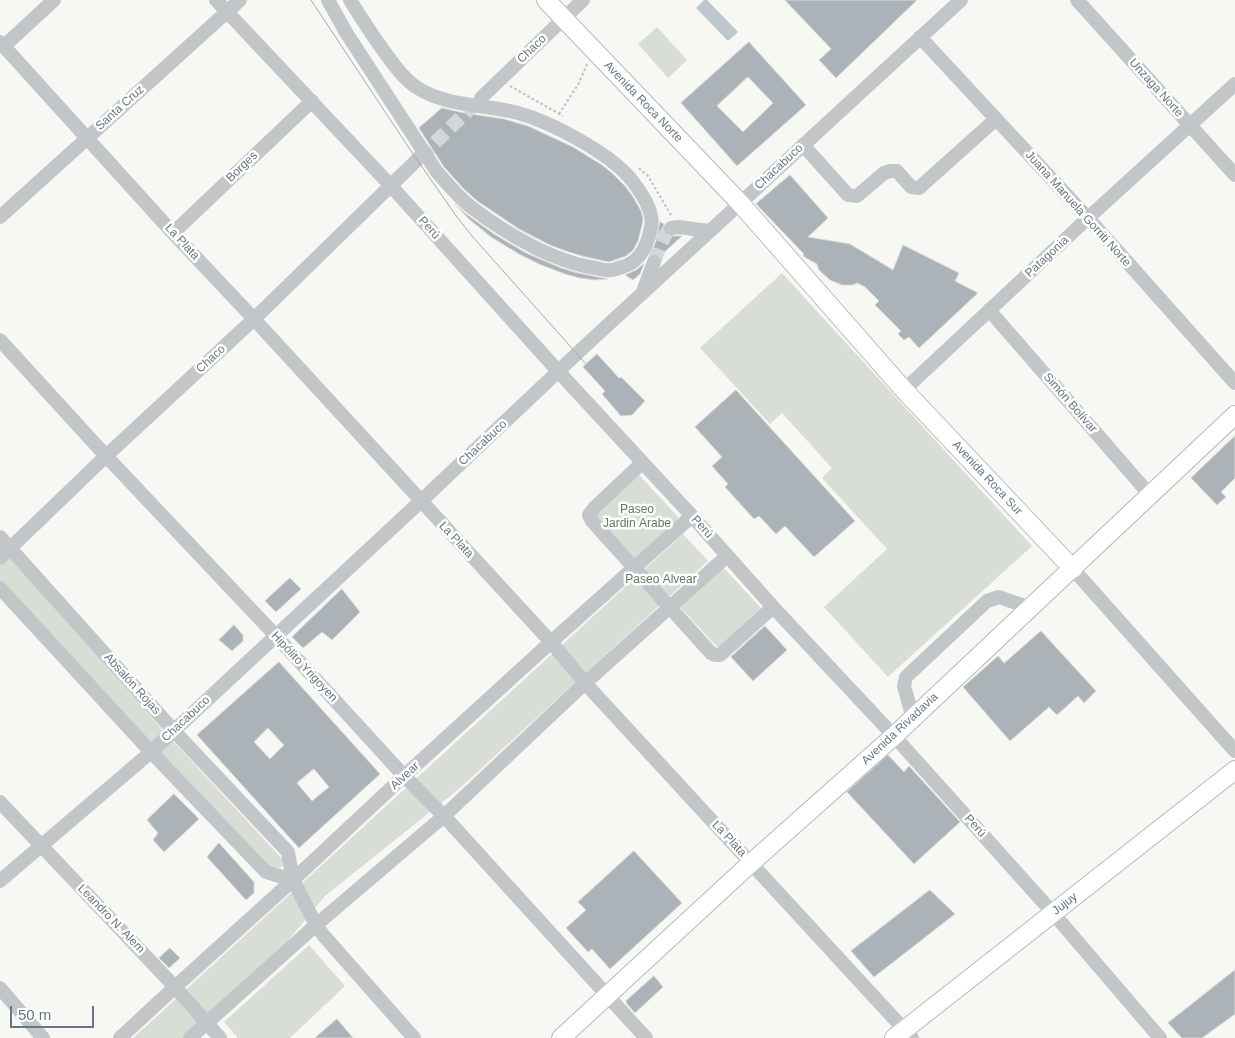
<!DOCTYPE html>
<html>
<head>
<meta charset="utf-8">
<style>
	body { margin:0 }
	#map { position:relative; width:1235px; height:1038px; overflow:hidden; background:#f7f7f4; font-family:Helvetica,sans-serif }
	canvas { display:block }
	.scale { position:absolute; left:10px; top:1006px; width:84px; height:22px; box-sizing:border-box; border:2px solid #667684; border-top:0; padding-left:6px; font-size:15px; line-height:18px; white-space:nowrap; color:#667684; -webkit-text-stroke:4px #fff; paint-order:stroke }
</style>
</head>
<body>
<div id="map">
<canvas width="1235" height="1038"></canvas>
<div class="scale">50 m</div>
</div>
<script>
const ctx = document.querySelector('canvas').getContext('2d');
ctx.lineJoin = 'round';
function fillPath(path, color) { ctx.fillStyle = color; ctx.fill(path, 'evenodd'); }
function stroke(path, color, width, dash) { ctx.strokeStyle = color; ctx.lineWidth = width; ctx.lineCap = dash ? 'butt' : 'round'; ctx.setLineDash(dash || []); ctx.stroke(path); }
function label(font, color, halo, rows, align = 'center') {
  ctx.font = font + ' Helvetica,sans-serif'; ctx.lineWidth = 5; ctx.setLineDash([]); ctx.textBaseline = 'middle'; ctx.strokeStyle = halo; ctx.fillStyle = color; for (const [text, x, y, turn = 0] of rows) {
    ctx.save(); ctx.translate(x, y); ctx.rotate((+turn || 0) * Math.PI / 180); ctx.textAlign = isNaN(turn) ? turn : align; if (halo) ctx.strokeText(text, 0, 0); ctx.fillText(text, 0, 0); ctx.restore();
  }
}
const green = new Path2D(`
	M657 27 687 60 668 78 638 44Z
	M782 273 1032 546 888 677 824 607 887 549 822 478 832 468 782 413 770 424 700 348Z
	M639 475 679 518 635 558 596 515Z
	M683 534 708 561 460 788 325 896 286 943 183 1038H133Z
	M0 544 160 727 286 863 274 872 141 734 0 580Z
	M723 567 761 608 718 648 680 607Z
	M309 945 345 986 290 1038H238L224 1022Z`);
const water = new Path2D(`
	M704 0H707L738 32 728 41 696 8Z`);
const building = new Path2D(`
	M785 0H917L836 78 819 60 831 49Z
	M749 42 806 105 737 166 681 103ZM748 77 773 103 743 132 717 106Z
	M442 108 464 113 504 119 528 126 573 147 602 165 613 174 625 186 633 197 641 211 643 219 642 225 638 241 633 250 626 256 609 262 582 256 566 251 550 245 519 229 476 200 464 189 444 167 419 128Z
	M790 175 828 218 808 237 850 244 893 270 903 245 959 273 955 281 978 293 919 348 909 337 904 340 898 334 901 331 875 305 879 301 865 287 857 283 853 285H842L830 280 819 270 817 264 803 256 804 254 756 204Z
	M455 204 466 214 494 234 526 253 561 268 578 273 608 279 595 280 580 278 565 274 539 264 519 254 491 237 469 219Z
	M660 222 664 224 662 230 664 233 667 236H682L660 256 657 254H651L656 241Z
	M644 264 640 274 633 280 625 275 636 270Z
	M597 354 619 378 621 377 645 401 632 415 621 416 602 394 605 391 583 367Z
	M736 390 855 521 814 557 785 526 776 534 759 516 754 519 725 487 728 484 712 466 722 457 695 427Z
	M1235 436V478L1221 492 1226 497 1217 505 1191 478Z
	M290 578 301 589 276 612 265 601Z
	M342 589 360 612 332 640 322 632 303 648 292 637Z
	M234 625 243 635V641L232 651 219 640Z
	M765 626 787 650 753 681 731 657Z
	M1041 631 1096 691 1084 703 1078 696 1057 715 1049 707 1010 741 963 687 998 656 1004 663Z
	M279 662 380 774 299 848 197 735ZM268 728 284 745 270 759 254 742ZM314 769 329 787 312 801 297 783Z
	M888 755 904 772 909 766 960 822 914 864 847 792Z
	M174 794 199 819 164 852 153 840 158 833 147 820Z
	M219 843 254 882V893L246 900 207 857Z
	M634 851 682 903 610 969 592 949 588 952 566 928 586 910 578 902Z
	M930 890 955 914 874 977 851 951Z
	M170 948 180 958 169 968 159 958Z
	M1235 970V1014L1202 1038H1182L1168 1023Z
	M654 976 663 987 635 1013 627 1004 626 1001Z
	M337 1019 353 1038H315Z`);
const minorTunnel = new Path2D(`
	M420 157 481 98
	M654 262C659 250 662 236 671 228`);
const path = new Path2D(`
	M510 86 563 116
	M559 114 579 83 587 64
	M639 168 648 176 671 215`);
const minor = new Path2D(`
	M216 0 391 186 558 371 692 516 773 607 894 736 1053 913 1160 1038
	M1077 0 1235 175
	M920 37 1088 218 1235 383
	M0 42 173 233 254 319 551 642 585 683 912 1038
	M4 46 54 0
	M481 98 583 0
	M803 145 848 195 857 196 884 173 890 171H897L911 187 919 188 996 119
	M0 217 240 0
	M671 228 678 227 709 231
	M173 233 312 101
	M644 289 654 262
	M989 310 1150 495
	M0 340 106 456 276 636 404 776 444 816 646 1038
	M904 390 1088 218 1235 84
	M642 463 594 508 589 515 592 521 711 653 715 655H720L773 607
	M0 537 174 731 288 852 293 880 316 925 324 936 414 1038
	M0 558 106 456 254 319 420 157
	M1073 569 1235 751
	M0 588 151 752 266 872 293 880
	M913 718 904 686 906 677 987 601 999 597 1031 608
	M0 802 175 987 220 1038
	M0 881 151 752 421 501 585 346 961 0
	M0 988 43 1038
	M120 1038 175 987 293 880 404 776 551 642 692 516
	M190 1038 316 925 444 816 585 683 727 556`);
const major = new Path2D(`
	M546 0 740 203 904 390 1073 569
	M561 1038 751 863 894 736 1235 415
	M894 1038 1235 770`);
const tram = new Path2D(`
	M311 0 413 154 457 217 472 236 586 364`);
const minorBridge = new Path2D(`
	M328 0 347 34 437 172C448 184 458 197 471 207 505 233 553 262 596 268 600 269 606 271 611 270 615 270 621 267 625 266 642 260 648 243 651 227 653 219 650 210 646 202 641 193 636 185 629 177 607 152 551 122 518 113 485 104 446 107 416 87 402 77 391 61 381 47 370 32 360 16 350 0`);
const streetNames = [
	["Chaco",532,49,-44],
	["Unzaga Norte",1156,88,48],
	["Avenida Roca Norte",643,102,46],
	["Santa Cruz",120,108,-42],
	["Borges",242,167,-44],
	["Chacabuco",779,167,-43],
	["Juana Manuela Gorriti Norte",1078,209,48],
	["Perú",429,228,48],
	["La Plata",182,242,47],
	["Patagonia",1047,257,-43],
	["Chaco",211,359,-43],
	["Simón Bolívar",1070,403,49],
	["Chacabuco",483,443,-43],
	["Avenida Roca Sur",987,478,47],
	["Perú",702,527,48],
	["La Plata",456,540,47],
	["Hipólito Yrigoyen",304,667,47],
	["Absalón Rojas",132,684,48],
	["Chacabuco",186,719,-43],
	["Avenida Rivadavia",900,729,-43],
	["Alvear",405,776,-43],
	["Perú",975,826,48],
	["La Plata",729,839,47],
	["Jujuy",1065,904,-38],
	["Leandro N. Alem",111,919,46]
];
const parkNames = [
	["Paseo",637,510],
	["Jardin Arabe",637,524],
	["Paseo Alvear",661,580]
];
fillPath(green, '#d8ded5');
fillPath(water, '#bdc7cc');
fillPath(building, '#abb3b8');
stroke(building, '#d8d8d6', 1);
stroke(minorTunnel, '#d3d7d8', 14, [14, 7]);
stroke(major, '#b5b9bd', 20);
stroke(path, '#bcbec0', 2, [2.5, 2.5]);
stroke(minor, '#c2c6c9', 14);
stroke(major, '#fff', 18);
stroke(tram, '#a5aab0', 1);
stroke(minorBridge, '#c2c6c9', 14);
label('12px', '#667684', '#fff', streetNames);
label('12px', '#657761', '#fff', parkNames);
</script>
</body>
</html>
